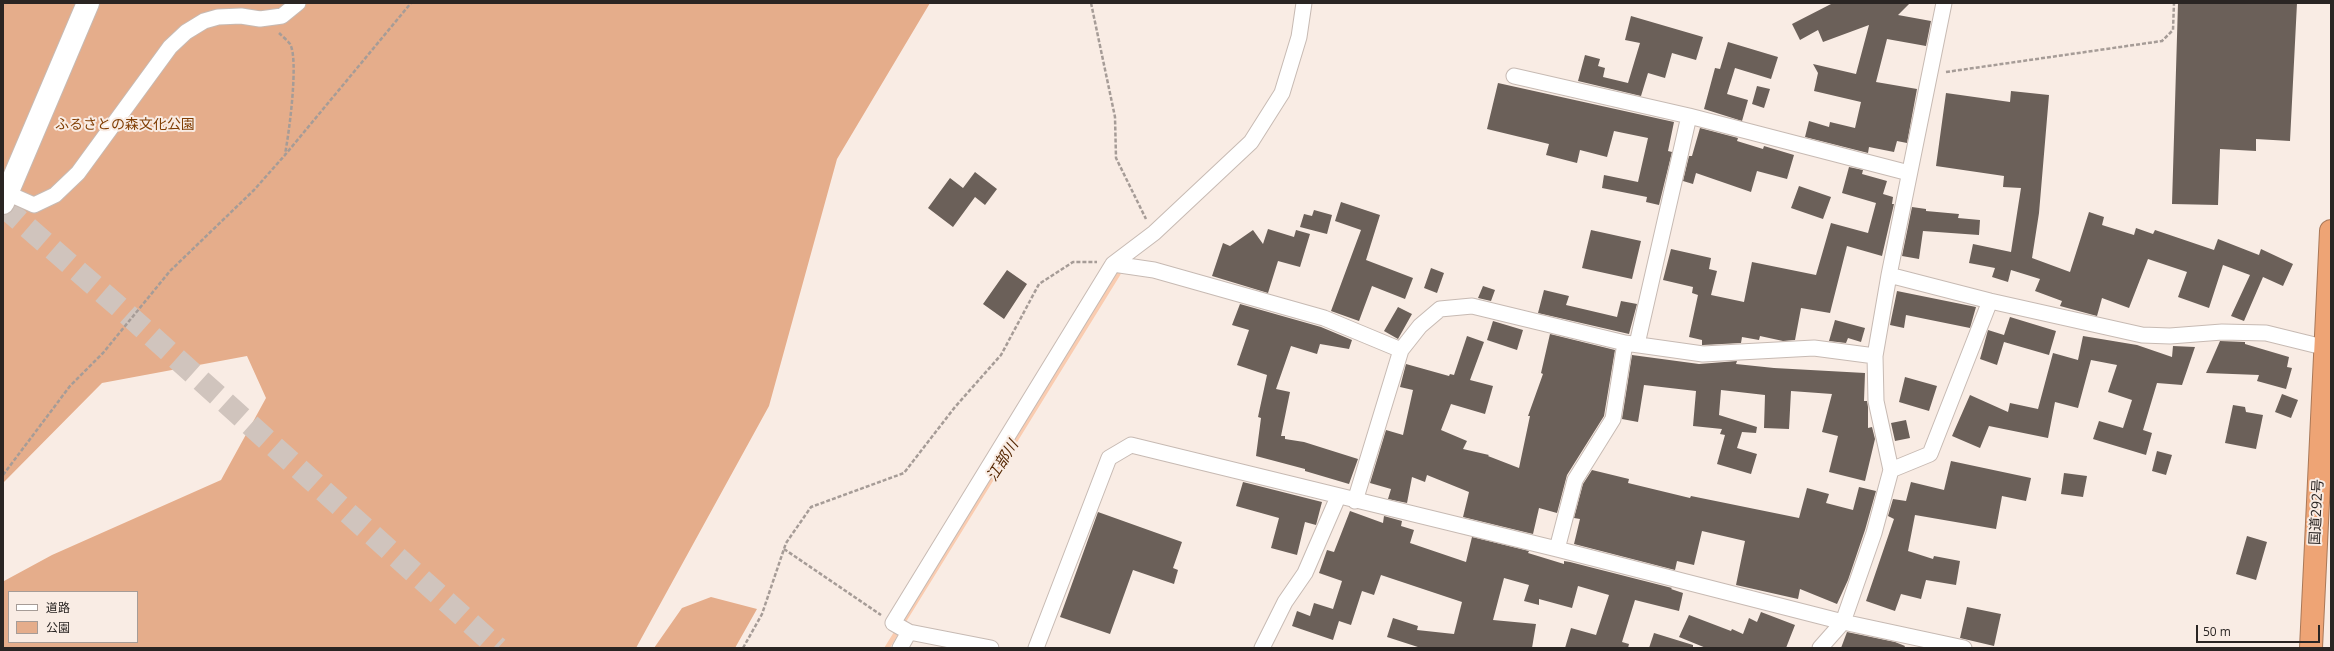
<!DOCTYPE html>
<html>
<head>
<meta charset="utf-8">
<style>
	body { margin:0 }
	#map { position:relative; width:2334px; height:651px; overflow:hidden; background:#f9ece4; font-family:"Open Sans","Noto Sans JP",sans-serif }
	canvas { display:block }
	.frame { position:absolute; inset:0; border:4px solid #2a2523; pointer-events:none }
	.legend { position:absolute; left:8px; top:591px; width:130px; height:52px; box-sizing:border-box; background:#f9ece4; border:1px solid #a69c97; margin:0; padding:5px 7px; list-style:none; font-size:12px; color:#2a2523 }
	.legend li { display:flex; align-items:center; gap:8px; height:20px }
	.legend b { width:20px; border:1px solid #a69c97 }
	.scale { position:absolute; left:2196px; top:625px; width:124px; height:18px; box-sizing:border-box; border:2px solid #2a2523; border-top:0; padding-left:5px; font-size:12px; line-height:14px; white-space:nowrap; color:#2a2523; -webkit-text-stroke:3px #f9ece4; paint-order:stroke }
</style>
</head>
<body>
<div id="map">
<canvas width="2334" height="651"></canvas>
<div class="frame"></div>
<ul class="legend">
<li><b style="height:5px;background:#fff"></b>道路</li>
<li><b style="height:11px;background:#e5ad8b"></b>公園</li>
</ul>
<div class="scale">50 m</div>
</div>
<script>
const ctx = document.querySelector('canvas').getContext('2d');
ctx.lineJoin = 'round';
function fillPath(path, color) { ctx.fillStyle = color; ctx.fill(path, 'evenodd'); }
function stroke(path, color, width, dash) { ctx.strokeStyle = color; ctx.lineWidth = width; ctx.lineCap = dash ? 'butt' : 'round'; ctx.setLineDash(dash || []); ctx.stroke(path); }
function label(font, color, halo, rows, align = 'center') {
  ctx.font = font + ' "Open Sans","Noto Sans JP",sans-serif'; ctx.lineWidth = 4; ctx.setLineDash([]); ctx.textBaseline = 'middle'; ctx.strokeStyle = halo; ctx.fillStyle = color; for (const [text, x, y, turn = 0] of rows) {
    ctx.save(); ctx.translate(x, y); ctx.rotate((+turn || 0) * Math.PI / 180); ctx.textAlign = isNaN(turn) ? turn : align; if (halo) ctx.strokeText(text, 0, 0); ctx.fillText(text, 0, 0); ctx.restore();
  }
}
const green = new Path2D(`
	M3 3H930L837 159 769 406 636 648H3V578L4 581 52 555 221 480 266 398 247 356 102 383 3 483ZM9 592H137V642H9Z
	M711 597 757 609 735 648H654L682 608Z`);
const stream = new Path2D(`
	M887 648 1118 274`);
const building = new Path2D(`
	M1833 3H1910L1898 15 1931 21 1926 46 1887 39 1876 82 1917 89 1907 143 1897 141 1894 152 1869 147 1868 153 1805 137 1809 121 1829 127 1830 122 1855 128 1861 102 1814 91 1818 73 1813 64 1856 74 1869 25 1823 42 1818 30 1800 40 1792 24Z
	M2178 3H2297L2290 141 2256 139V151L2220 149 2218 205 2172 204Z
	M1631 16 1703 37 1696 60 1672 53 1665 78 1648 73 1641 96 1578 81 1585 55 1600 59 1598 66 1605 68 1603 77 1628 83 1640 43 1625 40Z
	M1728 42 1778 57 1771 79 1735 68 1727 94 1748 100 1742 121 1704 109 1715 68 1720 69Z
	M1498 83 1674 122 1668 151 1672 152 1659 205 1646 202 1647 197 1602 188 1604 175 1638 182 1648 138 1614 131 1607 157 1580 150 1577 163 1546 155 1549 144 1487 129Z
	M1757 86 1770 89 1764 108 1752 104Z
	M2011 91 2049 95 2039 213 2032 258 2070 272 2089 212 2104 217 2102 225 2134 235 2136 228 2153 234 2155 230 2214 250 2218 239 2259 255 2261 249 2293 264 2283 286 2263 277 2244 321 2231 316 2250 275 2223 265 2209 308 2178 297 2187 272 2148 259 2129 308 2102 298 2097 316 2060 306 2062 301 2035 291 2040 279 2011 270 2008 282 1992 277 1995 268 1969 263 1973 244 2011 252 2021 188 2003 187 2004 176 1936 166 1946 93 2010 102Z
	M1700 128 1738 138 1737 141 1763 149 1764 146 1794 155 1787 179 1757 171 1751 192 1696 173 1693 184 1683 181 1689 156H1692Z
	M1849 167 1863 170 1862 174 1887 181 1883 194 1893 197 1892 204H1894L1882 256 1847 246 1830 313 1801 308 1795 340 1783 341 1760 336 1759 340 1742 337 1741 343 1703 345H1702V340L1689 337 1698 295 1692 293 1693 287 1663 280 1671 249 1711 258 1709 269 1717 271 1711 295 1744 302 1752 262 1816 275 1831 223 1868 233 1876 203 1842 193Z
	M975 172 997 189 985 205 975 197 953 227 928 208 950 178 963 188Z
	M1799 186 1831 197 1823 219 1791 208Z
	M1341 202 1380 215 1366 260 1413 278 1405 299 1372 286 1359 321 1331 311 1361 230 1335 221Z
	M1912 207 1926 209V211L1959 214 1958 218 1980 220 1979 235 1923 231 1919 259 1902 256Z
	M1314 210 1332 215 1327 234 1300 227 1304 214 1312 216Z
	M1268 229 1294 237 1296 230 1310 234 1300 267 1278 261 1268 293 1212 276 1223 243 1230 246 1253 230 1263 244Z
	M1591 230 1641 241 1632 279 1582 268Z
	M1431 268 1444 273 1437 293 1424 288Z
	M1007 270 1027 284 1004 319 983 304Z
	M1483 286 1495 290 1491 301 1478 298Z
	M1544 290 1569 296 1566 305 1617 317 1621 301 1637 304 1629 334 1538 313Z
	M1897 291 1976 307 1970 328 1906 315 1904 328 1890 325Z
	M1240 304 1321 327 1352 340 1349 349 1320 344 1317 354 1291 346 1276 389 1290 392 1281 436H1285V439L1304 442 1358 459 1349 484 1305 471V469L1256 456 1261 418 1258 417 1267 375 1237 365 1249 330 1232 325Z
	M1398 307 1412 314 1398 339 1384 331Z
	M2010 317 2056 331 2049 355 2004 342 1997 365 1980 359 1988 330 2004 335Z
	M1835 320 1865 328 1861 342 1848 338 1846 343 1829 341Z
	M1493 321 1523 330 1517 350 1487 340Z
	M1550 334 1615 350 1604 416 1567 475 1557 513 1539 508 1533 534 1463 517 1469 492 1427 475 1425 482 1412 477 1407 503 1388 499 1391 489 1370 483 1386 430 1403 435 1413 390 1400 387 1406 364 1449 376 1450 374 1454 375 1467 336 1484 342 1470 380 1493 386 1485 414 1451 404 1441 430 1467 441 1463 449 1489 455 1488 456 1519 468 1530 416H1528L1543 374 1541 373Z
	M2083 336 2137 345 2172 357 2173 346 2195 347 2182 385 2157 383 2143 430 2152 433 2146 455 2093 439 2099 421 2123 428 2132 400 2108 392 2117 365 2091 360 2078 408 2055 402 2048 438 1989 426 1980 448 1952 436 1970 395 2008 412 2010 403 2038 409 2053 353 2078 360Z
	M2220 341 2245 342V344L2289 357 2287 367 2292 368 2286 389 2257 381 2259 375 2206 373Z
	M1632 355 1699 364 1737 361 1736 364 1774 368 1865 373 1864 401H1867L1868 407V428L1872 427 1875 439 1865 481 1829 472 1838 436 1822 432 1832 394 1791 391 1789 429 1764 428 1765 395 1721 390 1719 415 1757 427 1756 433 1742 432 1737 448 1757 454 1751 474 1717 464 1725 435 1720 434 1722 429 1693 426 1696 391 1644 385 1638 422 1622 419Z
	M1905 377 1937 386 1929 411 1899 402Z
	M2282 394 2298 400 2291 418 2275 412Z
	M2233 405 2245 407 2246 412 2263 415 2256 449 2225 443Z
	M1906 420 1910 438 1895 441 1891 423Z
	M2157 451 2172 455 2166 475 2152 471Z
	M1951 461 2031 478 2026 501 2002 496 1996 529 1915 515 1908 551 1933 559 1934 556 1960 561 1956 585 1926 580 1921 599 1901 594 1895 611 1866 601 1894 519 1888 516 1893 499 1906 501 1911 482 1944 490Z
	M1592 470 1629 479 1628 483 1690 498 1691 496 1799 518 1807 488 1829 494 1826 503 1853 510 1859 487 1876 491 1865 530 1848 580 1837 604 1800 589 1798 599 1736 585 1745 541 1702 531 1694 565 1677 561 1675 570 1574 544 1580 519 1574 518 1583 484Z
	M2064 473 2087 476 2083 497 2061 494Z
	M1243 482 1322 502 1316 525 1305 522 1297 555 1271 548 1279 518 1236 506Z
	M1350 511 1383 523 1384 516 1402 521 1401 526 1414 530 1410 543 1466 562 1472 537 1529 551 1528 553 1564 564V561L1570 562 1672 588 1671 589 1683 593 1679 611 1635 600 1622 642 1629 644 1628 648H1565L1571 628 1596 635 1609 595 1578 586 1572 608 1539 599V605L1524 601 1529 585 1504 578 1493 620 1536 624 1532 648H1421L1387 637 1393 618 1418 626 1417 630 1454 634 1462 602 1381 575 1374 595 1362 591 1351 625 1339 621 1333 640 1292 626 1297 611 1310 616 1314 603 1333 609 1342 581 1319 573 1327 550 1334 552Z
	M1098 512 1182 542 1173 568 1178 570 1174 584 1133 570 1110 634 1060 617Z
	M2247 536 2267 542 2256 580 2236 574Z
	M1967 607 2001 614 1994 646 1960 638Z
	M1761 612 1795 625 1786 648H1706L1679 637 1689 615 1731 631 1732 629 1743 634 1749 618 1757 622Z
	M1847 632 1895 642 1905 646 1904 648H1841Z
	M1654 633 1693 645V648H1649Z`);
const primaryTunnel = new Path2D(`
	M3 206 126 313 498 648`);
const path = new Path2D(`
	M1091 3 1115 117 1116 158 1146 219
	M279 33C282 36 287 40 290 44 299 59 289 134 285 154
	M1946 72 2162 41 2173 30 2174 3
	M3 475 70 386 103 353 170 271 254 190 285 155 411 3
	M784 549 881 615
	M743 648 762 614 786 543 811 507 904 473 955 407 1001 355 1039 284 1073 262H1097`);
const street = new Path2D(`
	M1514 76 1689 116 1909 173
	M7 193 34 205 55 195 78 173 170 47 186 32 204 21 218 17 241 16 260 19 282 16 298 3
	M1113 264 1154 270 1324 318 1401 350
	M1889 275 1990 301 2142 335 2170 336 2222 332 2266 333 2331 349
	M1637 344 1689 116
	M1891 470 1930 454 1990 301
	M1355 501 1401 350 1420 326 1440 309 1472 306 1625 343 1703 354 1814 348 1875 356
	M1557 549 1575 480 1613 419 1625 343
	M909 632 991 648
	M900 648 909 632 893 623 1113 264 1154 233 1251 142 1282 93 1299 37 1304 3
	M1036 648 1109 458 1131 445 1557 549 1843 622 1964 648
	M1262 648 1285 602 1305 573 1338 497
	M1820 648 1843 622 1874 533 1891 470 1876 401 1875 356 1889 275 1944 3`);
const secondary = new Path2D(`
	M3 203 88 3`);
const highway = new Path2D(`
	M2311 648 2331 231`);
const parkNames = [
	["ふるさとの森文化公園",125,125]
];
const streetNames = [
	["国道292号",2317,512,-87]
];
const waterNames = [
	["江部川",1003,461,-58]
];
fillPath(green, '#e5ad8b');
stroke(stream, '#faccb0', 5);
fillPath(building, '#6b6059');
stroke(primaryTunnel, '#d0c4bd', 22, [22, 11]);
stroke(street, '#c7bab3', 17);
stroke(secondary, '#c7bab3', 24);
stroke(highway, '#a97858', 24);
stroke(path, '#a69c97', 2.5, [4, 2]);
stroke(street, '#fff', 15);
stroke(secondary, '#fff', 22);
stroke(highway, '#eea475', 22);
label('14px', '#803e04', '#f9ece4', parkNames);
label('14px', '#2a2523', '#f9ece4', streetNames);
label('italic 15px', '#562803', '#f9ece4', waterNames);
</script>
</body>
</html>
